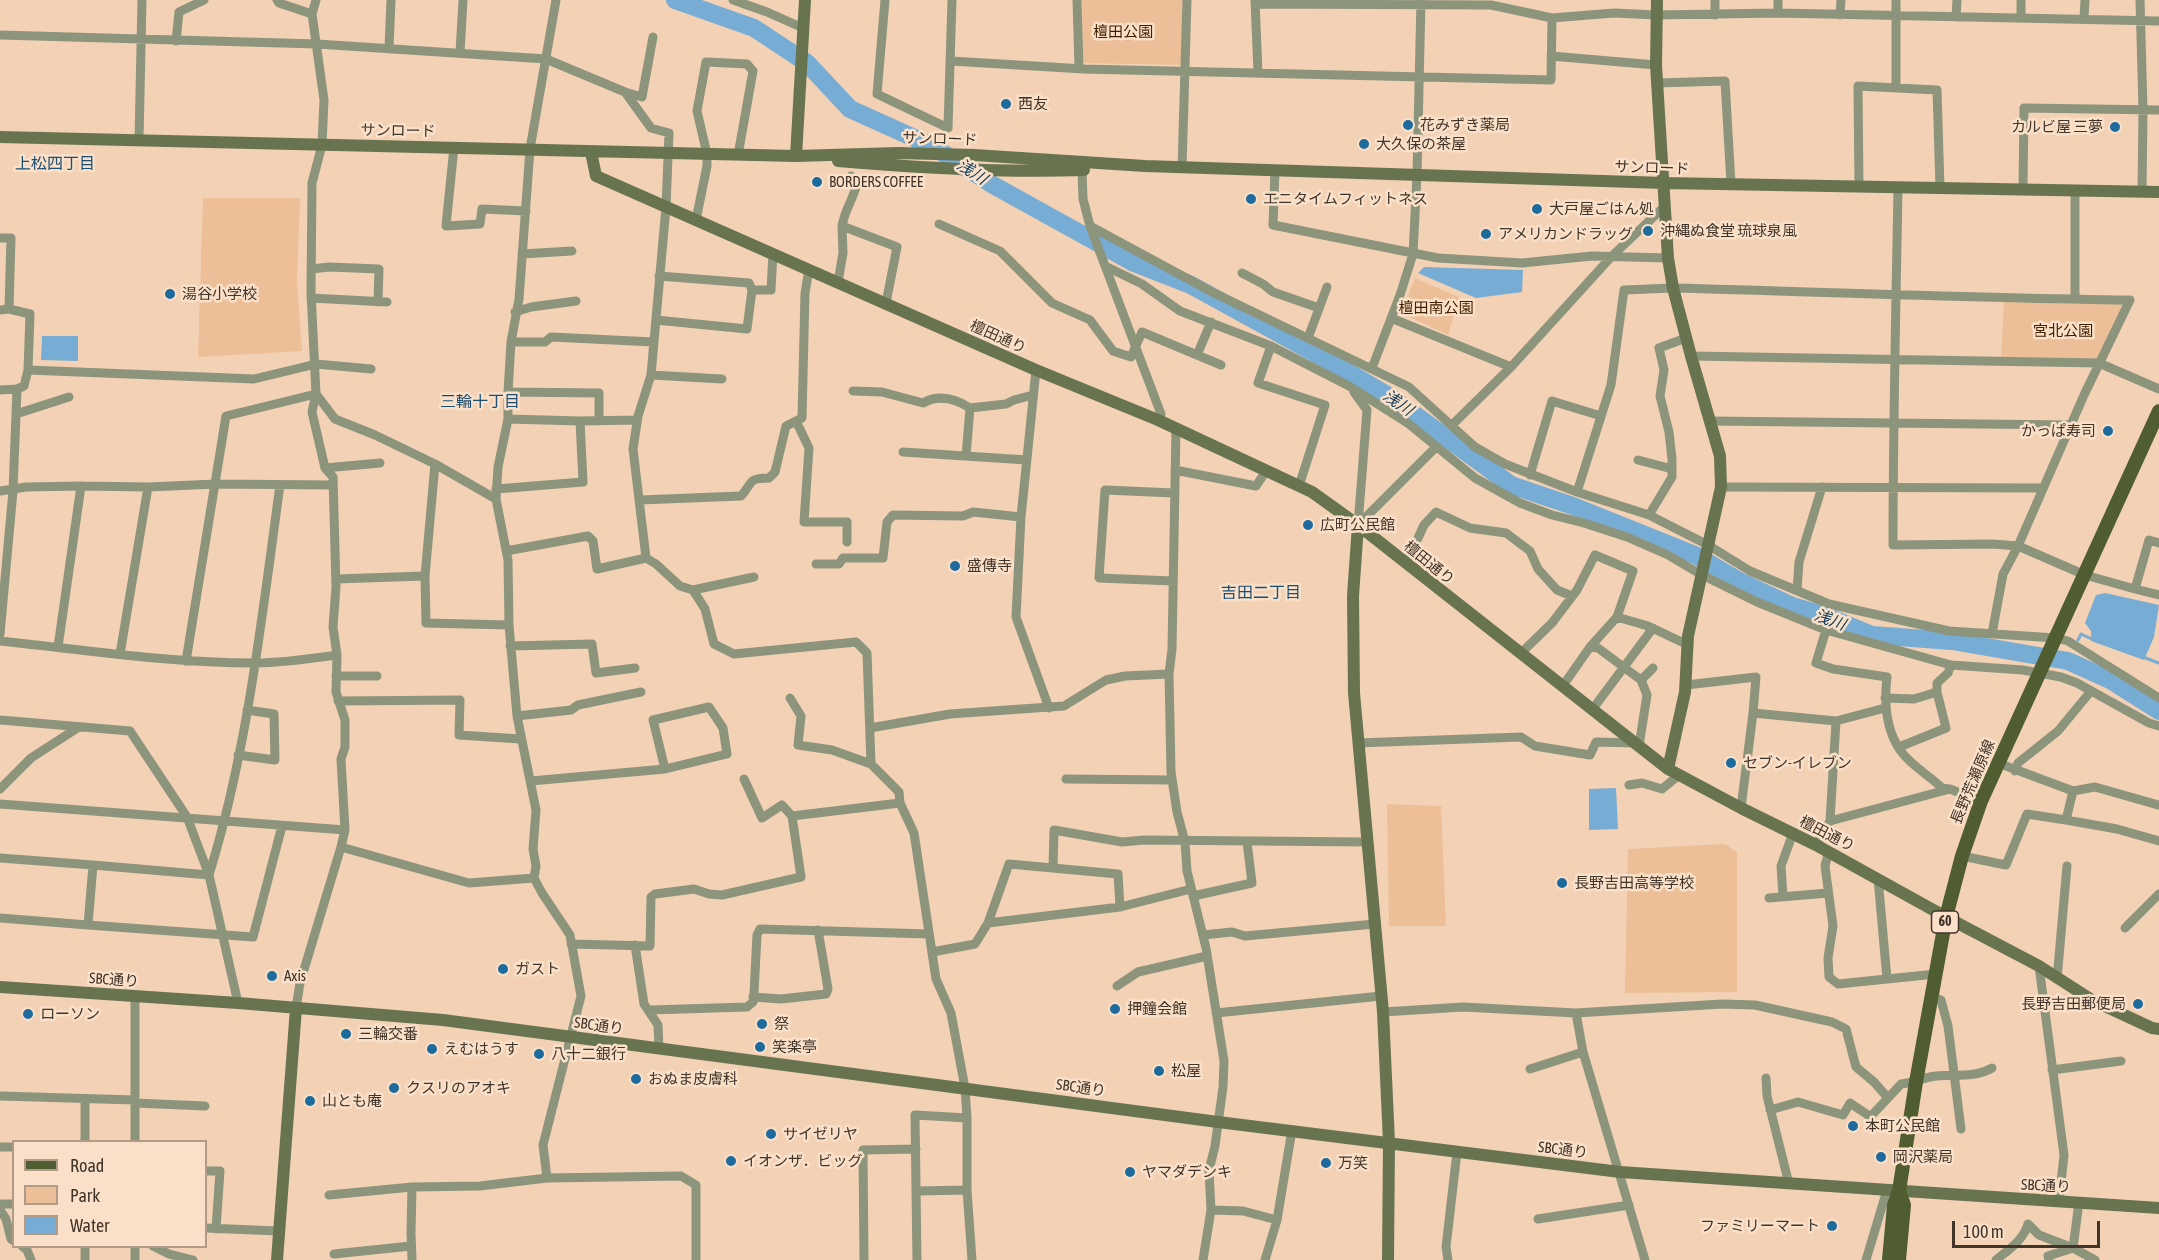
<!DOCTYPE html>
<html>
<head>
<meta charset="utf-8">
<style>
	body { margin:0 }
	#map { position:relative; width:2159px; height:1260px; overflow:hidden; background:#f2d1b5; font-family:"Asap Condensed",sans-serif }
	canvas { display:block }
	.legend { position:absolute; left:12px; top:1140px; width:195px; height:108px; box-sizing:border-box; background:#fae0c9; border:2px solid #b09b89; margin:0; padding:8px 10px; list-style:none; font-size:18px; color:#413429 }
	.legend li { display:flex; align-items:center; gap:12px; height:30px }
	.legend b { width:30px; border:2px solid #b09b89 }
	.scale { position:absolute; left:1952px; top:1221px; width:148px; height:27px; box-sizing:border-box; border:3px solid #413429; border-top:0; padding-left:8px; font-size:18px; line-height:21px; white-space:nowrap; color:#413429; -webkit-text-stroke:4px #fae0c9; paint-order:stroke }
</style>
</head>
<body>
<div id="map">
<canvas width="2159" height="1260"></canvas>
<ul class="legend">
<li><b style="height:8px;background:#4f5d30"></b>Road</li>
<li><b style="height:16px;background:#ecbf98"></b>Park</li>
<li><b style="height:16px;background:#77acd4"></b>Water</li>
</ul>
<div class="scale">100 m</div>
</div>
<script>
const ctx = document.querySelector('canvas').getContext('2d');
ctx.lineJoin = 'round';
function fillPath(path, color) { ctx.fillStyle = color; ctx.fill(path, 'evenodd'); }
function stroke(path, color, width, dash) { ctx.strokeStyle = color; ctx.lineWidth = width; ctx.lineCap = dash ? 'butt' : 'round'; ctx.setLineDash(dash || []); ctx.stroke(path); }
function label(font, color, halo, rows, align = 'center') {
  ctx.font = font + ' "Asap Condensed","Noto Sans JP",sans-serif'; ctx.lineWidth = 5; ctx.setLineDash([]); ctx.textBaseline = 'middle'; ctx.strokeStyle = halo; ctx.fillStyle = color; for (const [text, x, y, turn = 0] of rows) {
    ctx.save(); ctx.translate(x, y); ctx.rotate((+turn || 0) * Math.PI / 180); ctx.textAlign = isNaN(turn) ? turn : align; if (halo) ctx.strokeText(text, 0, 0); ctx.fillText(text, 0, 0); ctx.restore();
  }
}
const green = new Path2D(`
	M1082 0H1184L1182 65 1083 63Z
	M203 198H300L297 281 302 351 198 357Z
	M1415 278 1459 297 1448 335 1401 313Z
	M2004 302 2124 303 2097 359H2001Z
	M1387 804 1441 806 1446 926H1389Z
	M1725 844 1737 852V992L1625 993 1628 849Z`);
const water = new Path2D(`
	M1424 267 1523 270 1522 292 1476 298 1418 273Z
	M42 336H78V361L41 360Z
	M2105 593 2159 605 2154 637 2144 660 2091 641V631L2085 623 2096 595Z
	M1616 788 1618 829 1589 830V789Z`);
const stream = new Path2D(`
	M2078 640 2081 634 2094 640
	M2143 657 2159 663
	M2069 662 2070 657`);
const river = new Path2D(`
	M675 0 754 28 807 63 850 109 932 146 993 185 1132 262 1191 285 1331 362 1392 398 1511 485 1573 506 1695 555 1741 582 1792 606 1826 616 1872 635 1952 641 2068 661 2110 680 2159 711`);
const street = new Path2D(`
	M277 0 279 3 312 14 324 100 322 145 312 183 311 292 316 394 312 412 325 468 333 477 336 587 333 627 337 655 336 692 345 720V747L341 759 345 830 341 847 300 983 296 1008
	M733 0 767 12 803 28
	M885 0 877 94 948 128 952 0
	M1077 0 1079 68
	M1255 0 1258 73
	M2140 0 2143 110 2142 192
	M1255 4 1491 5 1552 18 1614 13 1656 15 1778 13 2159 21
	M1778 13V0
	M312 14 316 0
	M1715 15V0
	M1840 15 1841 0
	M1956 17 1957 0
	M2021 18V0
	M2084 18 2085 0
	M0 35 317 44 546 59 625 92 651 128 669 133 666 207 651 375 638 416 633 449 646 558 656 564 680 586 693 590 705 609 714 644 734 654 856 642 867 653 871 764 899 792 900 803 914 833 936 979 951 1013 965 1088 967 1118V1190L972 1260
	M176 41 179 12 204 0
	M389 49 391 0
	M460 53 463 0
	M1551 56 1656 65
	M951 61 1084 69 1551 80 1552 18
	M1657 83 1725 81 1731 184
	M1896 86V0
	M625 92 642 97 653 37
	M139 140 142 0
	M454 147 446 226 480 224 482 209 526 211
	M1182 168 1187 0
	M1082 170 1083 199 1090 226 1161 414 1158 420
	M1275 170 1273 225 1438 258 1522 263 1592 256 1668 258
	M851 176 857 183C853 201 845 208 842 226L897 247 886 303
	M1859 187 1858 86 1937 90 1940 188
	M2023 189 2024 108 2159 110
	M2075 190V299
	M696 220 707 166V154L697 111 706 62 747 64 753 71 738 155
	M939 224 1000 251 1052 303 1090 320 1113 351 1131 357 1142 332 1221 365
	M1090 226 1214 293 1409 387 1475 447 1505 464 1577 492 1649 515 1708 545 1750 571 1829 604 1949 631 2056 638 2068 641 2159 698
	M0 238H11L9 309
	M522 254 572 251
	M1105 266 1142 284 1180 311 1271 346
	M311 269 329 267 379 269 378 302
	M1242 273 1263 284 1273 292 1319 308
	M838 282 843 253 842 226
	M752 290H771L773 253
	M311 298 387 302
	M0 310 9 309 30 314 28 370 24 386 17 389 13 491 0 634
	M515 312 531 307 576 301
	M1391 318 1511 367
	M656 320 747 329 752 290 749 283 659 276
	M1308 338 1327 287
	M511 342H545L551 337 654 342
	M1197 355 1211 322
	M1691 356 2099 363 2159 389
	M1372 368 1400 295 1413 254 1417 175 1421 0
	M28 370 254 379 316 364 371 369
	M1036 370 1021 517 1016 617 1049 708
	M651 375 722 379
	M0 390 17 389
	M853 391 882 392 923 403C939 394 956 399 970 408L966 456
	M508 392 599 393V421
	M1354 392 1367 410 1358 525
	M316 394 335 419 375 435 435 464 496 499
	M970 408 1006 404 1014 400 1033 395
	M16 414 69 397
	M508 419 580 421 637 420
	M796 421 809 448 804 522H847V542
	M1710 421 2071 425
	M1452 425 1511 367 1612 256 1665 206
	M1176 428 1172 649 1169 674 1171 772 1177 812 1185 842 1187 871 1206 948 1224 1061 1223 1087 1215 1146 1209 1170 1211 1210 1203 1260
	M903 452 1027 460
	M1638 460 1672 469
	M435 464 425 576 426 623 509 625
	M325 468 380 463
	M1175 470 1256 486 1266 471
	M1530 475 1552 401 1601 416
	M1299 486 1325 405 1258 383 1271 346 1349 386 1409 424 1475 478 1520 503 1552 515 1584 523 1627 537 1668 555 1700 574 1757 602 1826 630 1951 665 2023 670 2061 677 2077 683 2149 723 2159 726
	M1721 487 2043 488
	M496 489 583 482 580 421
	M0 491 26 487 81 486 148 487 216 484 333 485
	M1577 492 1611 385 1624 290 1673 288C1825 292 1978 298 2130 300L2084 395 2018 546 1993 544 1893 545C1893 426 1896 306 1898 187
	M640 500 741 496C753 483 747 478 769 478L775 472 786 426 802 418 805 293 809 269
	M1649 515 1672 477V459L1669 432 1660 396 1664 370 1659 348 1686 338
	M1358 525 1436 447
	M2159 543 2149 540 2135 589 2159 595
	M506 551 588 536 593 541 597 569 646 558
	M816 564H839L843 558H883L887 522 893 515 963 516 973 512 1021 517
	M1406 564 1424 525 1436 512 1470 528 1506 533 1530 551 1538 569 1557 590 1572 596
	M336 579 425 576
	M1173 581 1099 578 1105 490 1174 493
	M693 590 754 577
	M1797 590 1799 562 1822 487
	M1617 617 1648 626 1688 645
	M1826 630 1816 663 1833 669 1887 677C1884 702 1885 728 1900 750 1910 765 1929 775 1942 788L1950 789
	M1992 634 2003 574 2018 546 2085 575 2135 589
	M0 641C85 650 170 663 255 663 282 663 309 659 337 655
	M510 646 592 644 596 673 635 668
	M58 647 81 486
	M1590 647 1598 648 1641 680
	M120 654 148 487
	M1520 654 1552 623 1577 590 1595 555 1633 571 1617 617 1590 647 1562 687
	M186 661 226 416 316 394
	M336 676H377
	M1686 685 1756 677 1753 713
	M1937 692V683L1948 673 1951 665
	M790 698 801 716 798 745 832 750 871 764
	M1885 698 1914 699 1937 692 1946 728 1899 747
	M338 701 460 700 459 735 520 739
	M1592 710 1653 628
	M517 716 571 710 578 705 641 692
	M0 720 130 731 187 817 209 875 238 1003
	M1836 721 1885 708
	M870 728 950 714 1064 706 1106 680 1125 676 1169 674
	M1358 743 1521 737 1535 746 1590 755 1596 742 1635 743
	M1639 746 1647 695 1641 680 1653 668
	M238 755 275 760 274 714 247 710
	M2015 771 2018 763 2058 731 2091 691
	M744 779 762 818 782 805 792 816 900 803
	M1066 779 1172 780
	M531 781 665 769 727 754 723 728 709 707 653 720 665 769
	M1629 785 1642 783 1662 789 1679 775
	M0 789 31 758 79 727
	M2073 791 2095 787 2158 805
	M0 804 345 830
	M1741 808 1753 713 1836 721 1830 821
	M2066 820 2117 829 2159 841
	M1816 845 1830 821 1950 789 1981 801
	M341 847 469 883 534 878
	M1829 851 1825 866 1833 926 1828 958 1829 977 1838 984 1936 974
	M1962 856 2006 865 2027 814 2066 820 2073 791 1998 763
	M0 858 93 865 88 925 0 918
	M93 865 209 875
	M1053 868 1054 830 1122 842 1144 840 1367 842
	M209 875C248 749 262 615 280 485
	M1878 878 1887 979
	M1193 896 1252 883 1247 842
	M1783 896 1781 866 1793 833
	M1769 898 1828 893
	M988 923 1120 907
	M88 925 253 937 282 826
	M2125 928 2159 894
	M1203 935 1232 932 1245 936 1375 924
	M571 944 650 946 651 897 655 894 694 889 709 894 722 895 801 877 792 816
	M635 945 644 1004 658 1025 659 1049
	M932 952 975 944 988 923 1009 864 1118 874 1120 907 1191 889
	M2039 966 2064 1155 2059 1202
	M2057 979 2067 866
	M1117 986 1138 972 1207 956
	M753 997 781 999 826 994 828 989 818 930
	M1932 997 1941 1000 1948 1026 1961 1129
	M650 1010 747 1007 753 1002 754 993 757 935 760 929 929 934
	M1383 1012 1463 1007 1576 1013 1722 1004 1755 1005 1832 1022 1846 1029 1856 1067 1874 1082 1888 1098 1901 1084C1911 1083 1920 1079 1930 1077 1950 1073 1973 1079 1992 1068
	M1216 1013 1381 996
	M1576 1013 1583 1052 1645 1260
	M1530 1069 1583 1052
	M2052 1070 2121 1061
	M1766 1078 1767 1096 1789 1184
	M0 1096 135 1100
	M85 1099V1142
	M135 1103 205 1106
	M1770 1110 1798 1102 1843 1115 1850 1103 1868 1115H1872L1888 1098
	M135 1142V997
	M0 1147H14
	M206 1171H220L216 1229
	M547 1178 543 1145 581 996 570 935 542 893 534 878 536 866 533 849 536 810 517 716 509 625 508 560 496 499 498 467 508 419V392L511 342 519 299 530 149 556 0
	M916 1191 967 1190
	M329 1195 412 1187
	M0 1204H14
	M0 1210 6 1219 11 1239 14 1241
	M1211 1210 1243 1211 1277 1220
	M1538 1219 1629 1205
	M206 1228 278 1231
	M22 1246 27 1250 31 1260
	M135 1246V1260
	M153 1246 169 1254 193 1260
	M334 1254 411 1246
	M85 1260V1246
	M412 1260 411 1233 412 1187 480 1186 547 1178 681 1176 696 1185V1260
	M864 1260 863 1150 916 1149
	M917 1260 915 1115 967 1118
	M1265 1260 1277 1220 1292 1130
	M1448 1260 1446 1247 1457 1152
	M1866 1260 1887 1190
	M1996 1260C2008 1250 2023 1241 2028 1224L2039 1235 2073 1248 2095 1260
	M2049 1260 2048 1256 2073 1248 2079 1202`);
const secondary = new Path2D(`
	M1657 0 1656 65 1668 258 1673 288 1691 356 1720 456 1721 487 1688 636 1685 692 1668 769
	M0 137 796 156 898 153 974 155 1145 166 1664 183 2159 192
	M591 152 596 176 1036 370 1158 420 1312 492 1358 525 1668 769 1741 808 1816 845 1946 917 2039 966 2092 1000 2152 1028 2159 1029
	M796 156 805 0
	M838 161C920 168 1002 173 1084 170
	M1358 525 1353 596 1354 693 1383 1012 1389 1142 1388 1260
	M0 987 238 1003 443 1020 1218 1122 1620 1172 2159 1208
	M277 1260 296 1008`);
const primary = new Path2D(`
	M1899 1191 1904 1205 1899 1260
	M1889 1260 1894 1205 1899 1191 1916 1082 1946 917 1962 856 1981 801 2159 411`);
const markers = [
	[1006,104,6,"#1d6a9d"],
	[1408,125,6,"#1d6a9d"],
	[2115,127,6,"#1d6a9d"],
	[1364,144,6,"#1d6a9d"],
	[817,182,6,"#1d6a9d"],
	[1251,199,6,"#1d6a9d"],
	[1537,209,6,"#1d6a9d"],
	[1648,231,6,"#1d6a9d"],
	[1486,234,6,"#1d6a9d"],
	[170,294,6,"#1d6a9d"],
	[2108,431,6,"#1d6a9d"],
	[1308,525,6,"#1d6a9d"],
	[955,566,6,"#1d6a9d"],
	[1731,763,6,"#1d6a9d"],
	[1562,883,6,"#1d6a9d"],
	[503,969,6,"#1d6a9d"],
	[272,976,6,"#1d6a9d"],
	[2138,1004,6,"#1d6a9d"],
	[1115,1009,6,"#1d6a9d"],
	[28,1014,6,"#1d6a9d"],
	[762,1024,6,"#1d6a9d"],
	[346,1034,6,"#1d6a9d"],
	[760,1047,6,"#1d6a9d"],
	[432,1049,6,"#1d6a9d"],
	[539,1054,6,"#1d6a9d"],
	[1159,1071,6,"#1d6a9d"],
	[636,1079,6,"#1d6a9d"],
	[394,1088,6,"#1d6a9d"],
	[310,1101,6,"#1d6a9d"],
	[1853,1126,6,"#1d6a9d"],
	[771,1134,6,"#1d6a9d"],
	[1881,1157,6,"#1d6a9d"],
	[731,1161,6,"#1d6a9d"],
	[1326,1163,6,"#1d6a9d"],
	[1130,1172,6,"#1d6a9d"],
	[1832,1226,6,"#1d6a9d"]
];
const shields = [
	[1945,922,27]
];
const shieldNames = [
	["60",1945,922]
];
const parkNames = [
	["檀田公園",1123,32],
	["檀田南公園",1436,308],
	["宮北公園",2063,331]
];
const poiNames = [
	["西友",1018,104],
	["花みずき薬局",1420,125],
	["カルビ屋 三夢",2103,127,"right"],
	["大久保の茶屋",1376,144],
	["BORDERS COFFEE",829,182],
	["エニタイムフィットネス",1263,199],
	["大戸屋ごはん処",1549,209],
	["沖縄ぬ食堂 琉球泉風",1660,231],
	["アメリカンドラッグ",1498,234],
	["湯谷小学校",182,294],
	["かっぱ寿司",2096,431,"right"],
	["広町公民館",1320,525],
	["盛傳寺",967,566],
	["セブン-イレブン",1743,763],
	["長野吉田高等学校",1574,883],
	["ガスト",515,969],
	["Axis",284,976],
	["長野吉田郵便局",2126,1004,"right"],
	["押鐘会館",1127,1009],
	["ローソン",40,1014],
	["祭",774,1024],
	["三輪交番",358,1034],
	["笑楽亭",772,1047],
	["えむはうす",444,1049],
	["八十二銀行",551,1054],
	["松屋",1171,1071],
	["おぬま皮膚科",648,1079],
	["クスリのアオキ",406,1088],
	["山とも庵",322,1101],
	["本町公民館",1865,1126],
	["サイゼリヤ",783,1134],
	["岡沢薬局",1893,1157],
	["イオンザ．ビッグ",743,1161],
	["万笑",1338,1163],
	["ヤマダデンキ",1142,1172],
	["ファミリーマート",1820,1226,"right"]
];
const streetNames = [
	["サンロード",398,131,1],
	["サンロード",940,139,2],
	["サンロード",1652,168,2],
	["檀田通り",998,337,24],
	["檀田通り",1429,563,39],
	["長野荒瀬原線",1973,782,-67],
	["檀田通り",1827,834,27],
	["SBC通り",114,980,4],
	["SBC通り",599,1026,8],
	["SBC通り",1081,1088,8],
	["SBC通り",1563,1150,7],
	["SBC通り",2046,1186,3]
];
const neighbourhoodNames = [
	["上松四丁目",55,164],
	["三輪十丁目",480,402],
	["吉田二丁目",1261,593]
];
const waterNames = [
	["浅川",972,172,33],
	["浅川",1398,403,34],
	["浅川",1830,620,20]
];
fillPath(green, '#ecbf98');
fillPath(water, '#77acd4');
stroke(stream, '#77acd4', 3);
stroke(river, '#77acd4', 18);
stroke(street, '#8c957c', 9);
stroke(secondary, '#687450', 12);
stroke(primary, '#4f5d30', 14);
for (const [x, y, r, color] of markers) { const dot = new Path2D(); dot.arc(x, y, r, 0, 2 * Math.PI); ctx.fillStyle = color; ctx.fill(dot); stroke(dot, '#fae0c9', 2); }
for (const [x, y, w] of shields) { const box = new Path2D(); box.roundRect(x - w / 2, y - 11, w, 22, 4.5); ctx.fillStyle = '#fae0c9'; ctx.fill(box); stroke(box, '#413429', 1.5); }
label('bold 14px', '#413429', null, shieldNames);
label('15px', '#412100', '#fae0c9', parkNames);
label('15px', '#413429', '#fae0c9', poiNames, 'left');
label('15px', '#413429', '#fae0c9', streetNames);
label('16px', '#1b4e71', '#fae0c9', neighbourhoodNames);
label('italic 16px', '#18415d', '#fae0c9', waterNames);
</script>
</body>
</html>
